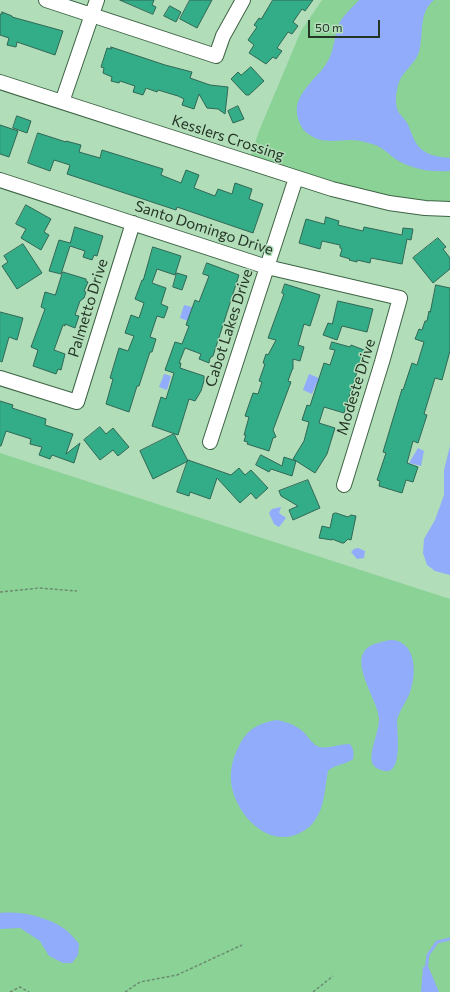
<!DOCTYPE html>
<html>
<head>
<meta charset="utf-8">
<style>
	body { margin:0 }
	#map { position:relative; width:450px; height:992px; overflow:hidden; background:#b2ddb9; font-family:Commissioner,sans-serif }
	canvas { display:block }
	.scale { position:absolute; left:308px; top:20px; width:72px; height:18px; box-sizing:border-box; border:2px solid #243526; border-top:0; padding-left:5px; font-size:12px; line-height:14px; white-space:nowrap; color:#243526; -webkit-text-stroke:3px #b2ddb9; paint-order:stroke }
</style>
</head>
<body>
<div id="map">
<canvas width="450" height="992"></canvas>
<div class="scale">50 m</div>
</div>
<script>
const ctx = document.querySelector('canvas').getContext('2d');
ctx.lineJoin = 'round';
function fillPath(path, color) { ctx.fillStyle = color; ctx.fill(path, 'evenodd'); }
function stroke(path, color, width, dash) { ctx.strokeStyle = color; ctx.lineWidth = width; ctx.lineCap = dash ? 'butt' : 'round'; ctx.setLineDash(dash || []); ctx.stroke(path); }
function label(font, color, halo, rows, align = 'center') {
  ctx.font = font + ' Commissioner,sans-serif'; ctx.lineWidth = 3; ctx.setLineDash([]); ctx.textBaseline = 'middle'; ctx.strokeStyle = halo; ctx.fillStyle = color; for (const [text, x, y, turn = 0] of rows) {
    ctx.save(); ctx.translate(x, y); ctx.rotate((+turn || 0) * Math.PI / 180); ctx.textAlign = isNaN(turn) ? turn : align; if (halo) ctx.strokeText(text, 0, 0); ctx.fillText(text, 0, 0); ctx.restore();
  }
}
const green = new Path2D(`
	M322 0H450V202C381 200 316 176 251 155L259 131 301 31Z
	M0 453 450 599V992H0Z`);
const water = new Path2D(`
	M359 0H434C418 13 424 34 419 52 415 64 403 71 399 82 396 91 394 104 399 113 402 117 406 120 408 125 412 133 414 143 421 149 429 156 440 157 450 158V171C431 172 414 170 397 160 388 154 383 147 372 144 365 142 358 140 351 140 337 140 322 144 310 135 303 131 300 125 298 118 291 94 318 79 328 61 334 50 334 38 338 26 342 16 352 8 359 0Z
	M184 305 192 307 188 321 180 318Z
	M164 374 171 376 167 390 159 387Z
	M309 374 319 378 312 394 303 390Z
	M450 446V575L435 571 427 565 423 553 424 539 435 520 444 495V470Z
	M418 448 424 451 421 466 409 463Z
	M281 507 279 513 286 518 279 527 274 524 269 513 272 509Z
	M358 548 365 551 364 558 357 559 351 552 354 549Z
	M390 640C415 640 417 670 411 689 408 700 400 709 397 720 397 731 403 774 385 771 379 770 375 768 372 763 369 749 379 734 379 718 378 699 345 658 372 645 378 643 384 641 390 640Z
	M277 720C285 722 294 724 301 730 307 734 312 745 319 747 328 749 340 744 350 744 354 750 354 753 353 759 345 765 335 764 328 771 325 785 325 803 318 815 313 825 306 831 295 835 264 846 234 811 231 782 230 769 233 757 239 746 247 729 259 723 277 720Z
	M0 913C22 911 48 917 66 930 71 934 75 939 79 944L78 955 72 963H63L49 956 40 941 20 928 0 929Z
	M428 966 439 992H421L423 967Z`);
const stream = new Path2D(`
	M426 970 428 955 437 942 450 939`);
const building = new Path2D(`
	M120 0H154L152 5 156 7 153 14Z
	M190 0H212L197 28 180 19Z
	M273 0H313L305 11 302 9 293 22 298 26 292 34 288 32 277 48 282 51 276 59 273 57 266 64 249 53 254 45 248 40 257 27 254 25 259 18 261 19Z
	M170 6 181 12 176 22 164 16Z
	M2 12 12 16V17L63 31 55 55 17 42 16 47 7 45 9 38 0 35V14H2Z
	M111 47 165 65 192 72 190 78 210 85 228 87 225 114 218 109 207 108 199 94 194 109 182 105 184 99 178 96 158 90 157 92 146 88 143 95 133 92 135 86 120 81 119 83 111 81 112 77 103 73 104 68 101 67 107 48 111 49Z
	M251 67 264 81 249 95H246L231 79 238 72 241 75Z
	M238 106 244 119 233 123 228 111Z
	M17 116 31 121 27 133 13 128Z
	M0 125 18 131 9 157 0 154Z
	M38 133 66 142V141L81 145 79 152 100 158 102 150 163 169 161 175 181 183 186 170 199 175 194 188 215 196 218 189 232 194 235 183 252 189 249 199 263 204 253 233 177 207 176 210 67 174 70 165 54 160 50 171 28 163Z
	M26 205 51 219 44 232 49 235 41 250 21 238 26 229 16 224Z
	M326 217 339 221 338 225 363 231 364 227 402 235 403 228 413 229 411 240 407 239 402 264 371 258 370 263 357 260V262L349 260 350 259 340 256 342 249 340 248V245L322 241 320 249 299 243 306 219 324 224Z
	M75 227 103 236 97 256 94 255 92 260 83 257 85 251 70 246 61 274 49 271 59 240 70 243Z
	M438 238 446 247 443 249 450 258V269L433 283 413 258Z
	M23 244 42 273 17 289 2 266 8 262 4 256Z
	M153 247 181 256 175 275 157 269 152 283 166 288 161 304 168 307 164 318 157 316 150 337 156 339 152 352H150L139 386H137L129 412 106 404 113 379 110 378 119 348 128 351 134 336 125 333 131 315 139 318 144 303 135 299 142 280H143Z
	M207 263 239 275 213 356 210 358 209 363 199 359 201 354 185 348 179 363H181L180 368 204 376V381L201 391 195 401 189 399 178 435 152 426 161 397 166 399 174 373 165 370 175 342 182 344 189 326 186 325 195 300 199 302 209 276 203 274Z
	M63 272 86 279V281L88 282 84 291 86 292 84 298 80 301 75 315 79 316 75 328 65 324V326L63 325 54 350 65 354 61 370 58 369 56 374 33 366 38 350 31 347 45 309 41 307 45 292 55 295Z
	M177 273 187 276 182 290 173 287Z
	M285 284 320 295 310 326 304 324 298 345 304 347 300 361 293 359V369L292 370 288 381 291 382 273 430 276 437 273 438 269 451 247 444 248 442 244 441 246 435H244L249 417 245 416 253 393 258 394 262 382 259 381 265 364 263 363 266 354 268 355 276 340 268 338 284 294 282 293Z
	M436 285 450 288V351L442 380 435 378 424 414 427 415 418 443 413 441 407 463 418 467 413 482 406 480 402 493 379 486 380 481 377 480 386 453 383 452 402 389 403 390 412 363 417 365 424 342 415 339 419 329 422 330 425 321H427L429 311 430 312Z
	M338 301 373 309 367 332 342 326 337 340 323 335 328 323 332 324Z
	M0 312 23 318 17 340 9 337 2 362 0 361Z
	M332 342 350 347 351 345 364 350 344 413 324 407 319 423 335 428 327 454 315 473 293 459 304 441 309 422 302 420 307 405 310 406 324 363 330 365 335 350 330 349Z
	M0 401 13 405 12 408 46 419 45 425 73 434 66 454 80 443 74 463 52 455 50 459 39 455 42 447 30 444 31 439 6 431 1 446H0Z
	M100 427 106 434 113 428 129 447 118 456 113 450 100 460 84 440Z
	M174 434 188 461 153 479 140 451Z
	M261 455 282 466 284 457 296 461 292 476 271 469 269 472 256 465Z
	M188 460 231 475 239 468 245 475 251 470 268 488 256 499 251 493 240 503 217 478 210 499 190 492 189 496 177 492Z
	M308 480 320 508 293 520 289 510 298 506 281 496 279 491Z
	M336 513 348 517 351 515 356 516 351 540 348 539 344 543H342L332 539V540L319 538 322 526 330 528 333 514Z`);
const path = new Path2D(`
	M0 592 39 588 77 591
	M10 992 20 987 29 992
	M125 992 140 982 177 975 242 945
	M313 992 333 976`);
const minor = new Path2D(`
	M46 0 216 56 223 36 243 0
	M0 82 332 189 389 203 425 208 450 209
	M62 102 97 0
	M0 180 267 267 400 298 382 362 344 485
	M0 378 77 402 133 223
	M210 442 296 178`);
const streetNames = [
	["Kesslers Crossing",228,138,18],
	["Santo Domingo Drive",204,228,18],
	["Palmetto Drive",88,308,-73],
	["Cabot Lakes Drive",229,328,-72],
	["Modeste Drive",356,387,-73]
];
fillPath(green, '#8bd297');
fillPath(water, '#90acfb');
stroke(stream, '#90acfb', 3);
fillPath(building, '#33ac88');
stroke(building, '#306855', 1);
stroke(minor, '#3d6444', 16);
stroke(path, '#6c8a70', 1.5, [3, 2]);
stroke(minor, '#fff', 14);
label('15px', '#243526', '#b2ddb9', streetNames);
</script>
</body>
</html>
